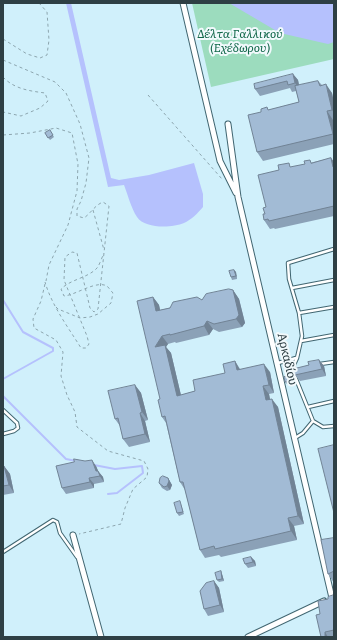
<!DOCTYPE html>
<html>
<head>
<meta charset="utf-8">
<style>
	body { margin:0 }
	#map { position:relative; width:337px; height:640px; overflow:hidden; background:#d0f0fb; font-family:Literata,serif }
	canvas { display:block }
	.frame { position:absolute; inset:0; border:4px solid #2e3f44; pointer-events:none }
</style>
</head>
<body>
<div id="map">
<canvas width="337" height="640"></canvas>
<div class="frame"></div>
</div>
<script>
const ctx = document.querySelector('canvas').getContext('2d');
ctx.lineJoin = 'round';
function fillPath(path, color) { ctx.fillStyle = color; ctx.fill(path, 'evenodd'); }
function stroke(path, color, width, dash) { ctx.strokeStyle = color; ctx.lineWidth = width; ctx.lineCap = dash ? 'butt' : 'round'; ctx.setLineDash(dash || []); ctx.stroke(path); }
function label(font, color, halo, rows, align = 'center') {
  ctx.font = font + ' Literata,serif'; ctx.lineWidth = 4; ctx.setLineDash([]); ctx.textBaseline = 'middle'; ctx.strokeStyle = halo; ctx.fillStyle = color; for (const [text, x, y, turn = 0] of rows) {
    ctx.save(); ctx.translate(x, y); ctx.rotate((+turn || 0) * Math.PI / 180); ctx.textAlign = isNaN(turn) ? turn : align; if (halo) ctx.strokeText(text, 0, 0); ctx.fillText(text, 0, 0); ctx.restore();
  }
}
const green = new Path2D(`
	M192 3H334V59L211 87Z`);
const water = new Path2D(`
	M66 3H71L111 178 119 180 149 175 194 163 203 194V207C198 213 191 220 184 223 172 228 145 229 137 217 131 208 128 195 124 185L108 187Z
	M229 3H334V42L328 44 280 33Z`);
const stream = new Path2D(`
	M3 300 23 332 53 348V351L3 379
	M3 396 66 459 76 461
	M94 465 115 469 142 466 143 473 117 493 108 494`);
const path = new Path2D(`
	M3 3H4
	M3 39 27 54 40 58 47 55 49 40 47 12 39 3
	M3 60 55 82 66 93 80 124 89 158 86 183 81 201 77 209V216L84 218C91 213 95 205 103 202L109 206 98 309 94 312 90 308 77 253 72 252 65 257 64 280 87 336 89 344 86 348H81C68 327 52 306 45 282
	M3 77C14 89 30 91 45 93L48 101 40 108 21 116 3 112
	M148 95 222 179
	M3 135 30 133 56 128 72 133 78 164 77 191 68 225 49 265 46 281
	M93 210 104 250
	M45 284 41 301 33 319 34 328 56 340 63 352 61 376 67 395 75 412 77 427 108 451 144 461 148 469 147 477 133 489 125 508 121 524 79 534
	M56 307 58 309 80 318 90 317 98 314 111 303 113 293C111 291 109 288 107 286 96 280 76 295 64 296L61 289C71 279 88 278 97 268 100 264 102 257 104 253`);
const service = new Path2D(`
	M334 249 288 263 289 279 299 313 302 336 297 358 292 369 313 421 323 427 334 426
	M292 288 334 280
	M299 313 334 307
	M301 341 334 335
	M278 363 296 358
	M320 364 334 362
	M308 407 334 401
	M3 410 17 423 18 428 14 431 3 434
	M295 438 303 433 313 421
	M3 552 53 520 57 522 60 533 77 557`);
const minor = new Path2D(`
	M183 3 220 161 236 193
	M228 124 238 197 332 598
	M73 535 101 637
	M248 637 324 601`);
const wall = new Path2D(`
	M293 74 298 80 299 85 318 81 322 85 332 93 334 103V120H333L334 122V144L263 161 257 152 261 112 299 102 296 91 292 92 290 88 260 96 255 89Z
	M50 130 54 137 50 140 45 133Z
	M331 158 334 162V216L275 229 274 228 270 229 264 220 266 207 292 167Z
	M234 270 236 272 237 279 232 280 231 277Z
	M233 290 239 299 245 323 242 327 219 332 213 329 209 335 176 343 175 342 168 344 166 347 171 353 181 395 195 391 225 373 235 361 240 369 270 372 274 393 269 394 270 400 278 407 304 524 294 526 297 540 221 557 219 555 205 558 200 550 185 490 180 482 166 423 162 417 160 399 153 297 159 305 160 310 202 300Z
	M319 360 324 366 326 376 300 381 295 375 309 365Z
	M293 378 295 383 287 384 285 382Z
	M135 385 141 393 148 420 145 421 150 442 129 447 123 439 120 426 115 419Z
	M3 466H4L10 474 14 493 3 495Z
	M96 466 98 471 103 477 104 482 94 484V488L66 494 62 488Z
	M168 478 172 485 170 490 167 491 162 488 159 483Z
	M181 504 184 514 179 516 177 513Z
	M334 538V583L328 574Z
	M251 557 255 561 256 566 248 568 245 564Z
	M221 571 222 574 224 581 219 582 217 580Z
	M214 581 219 588 224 612 208 616 204 609Z
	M334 595V637H321L320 614 328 599Z`);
const shadedWall = new Path2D(`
	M293 74 298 80 300 90 295 83Z
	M326 84 332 93 334 103V113L332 110Z
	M327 111 333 120 334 122V136L333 134Z
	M331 158 334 162V168L333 167Z
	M234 270 236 272 237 279Z
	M233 290 239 299 245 323 242 327 236 319Z
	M153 297 159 305 162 319 156 311Z
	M207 321 213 329 209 335 204 326Z
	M162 336 168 344 166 347 171 353 183 404 177 396 155 347Z
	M319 360 324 366 326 376 322 369Z
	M235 361 240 370H237Z
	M264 364 270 372 274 393 269 385Z
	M135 385 141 393 148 420 142 412Z
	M263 386 269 394 272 409 266 400Z
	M272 399 278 407 304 524 298 516Z
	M140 413 145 421 150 442 145 434Z
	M92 460 96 466 100 475 98 471 103 477 104 482 96 471Z
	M4 466 10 474 14 493 9 485Z
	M89 478 94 484V488L90 482Z
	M168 478 172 485 170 490 167 486Z
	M288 518 294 526 297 540 291 531Z
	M251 557 255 561 256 566 253 562Z
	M221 571 222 574 224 581 222 579Z
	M214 581 219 588 224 612 220 605Z
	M325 632 328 637H325Z`);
const building = new Path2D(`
	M293 74 295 83 288 85 287 81 255 89 254 84Z
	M318 81 320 86 326 84 332 110 327 111 333 134 257 152 248 115 261 112V109L267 107 268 110 299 102 295 86Z
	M50 130 53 135 48 138 45 133Z
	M331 158 333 167H334V206L269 221 268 219 264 220 263 214H265L263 208 266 207 258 175 279 170 278 165 289 163 290 167 305 164 304 161 310 160 311 163Z
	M234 270 236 276 231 277 229 271Z
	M229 289 233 290 239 315 236 319 214 324 207 321 204 326 170 335V334L162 336 155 347 165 345 177 396 195 391 193 380 225 373 223 364 235 361 237 370 264 364 269 385 263 386 266 400 272 399 298 516 288 518 291 531 215 549 214 546 200 550 183 482H180L165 416 162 417 158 400 160 399 137 301 153 297 156 311 170 308 173 302 197 297 202 300 206 294Z
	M319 360 322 369 295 375 293 369 309 365 308 362Z
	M291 376 293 380 285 382 284 377Z
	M135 385 142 412 140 413 145 434 123 439 118 418 115 419 108 391Z
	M334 445V513L318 449Z
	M74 459 85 461 92 460 96 471H98L100 476 89 478 90 482 62 488 56 466 74 462Z
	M3 466H4L9 485 3 486Z
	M163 476 168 478 169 481 167 486 164 487 159 483 160 478Z
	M180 501 183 512 177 513 174 503Z
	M334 538V571L328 574 321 540Z
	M251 557 253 562 245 564 243 559Z
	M221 571 222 579 217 580 215 573Z
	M214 581 220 605 204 609 200 591 206 583Z
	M334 595V630L325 632V637H321L316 615 320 614 318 601 328 599V597Z`);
const parkNames = [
	["Δέλτα Γαλλικού",240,34],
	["(Εχέδωρου)",240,48]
];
const streetNames = [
	["Αρκαδίου",287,359,77]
];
fillPath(green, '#9cdcbe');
fillPath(water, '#b5c1fd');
stroke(stream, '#b5c1fd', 2);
stroke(service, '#416671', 4.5);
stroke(minor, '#416671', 7);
stroke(path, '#8ca5ae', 1, [3, 3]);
stroke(service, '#fff', 2.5);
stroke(minor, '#fff', 5);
fillPath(wall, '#8ba1b7');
fillPath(shadedWall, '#718395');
fillPath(building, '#a2bbd5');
stroke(building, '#718395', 1);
label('italic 12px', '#106749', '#f1f9fc', parkNames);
label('12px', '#2e3f44', '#f1f9fc', streetNames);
</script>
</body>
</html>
